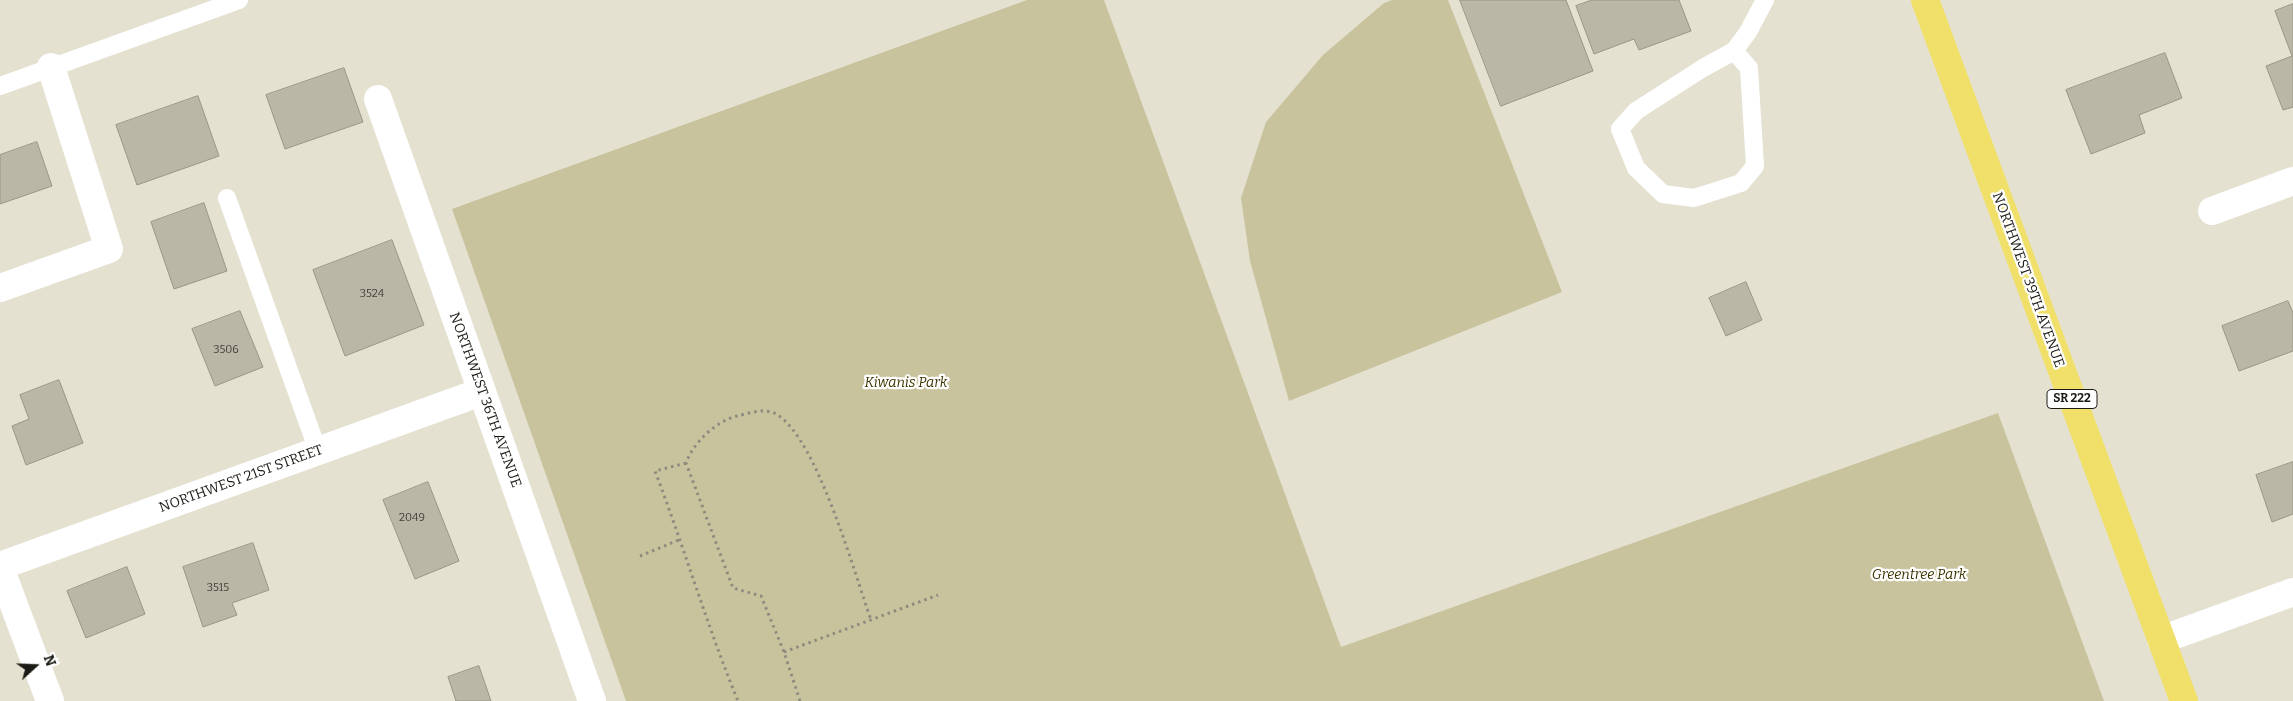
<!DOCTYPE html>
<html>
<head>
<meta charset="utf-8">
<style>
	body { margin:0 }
	#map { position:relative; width:2293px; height:701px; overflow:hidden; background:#e4e1d0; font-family:Bitter,serif }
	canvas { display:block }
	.north { position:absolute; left:10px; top:641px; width:50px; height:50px; -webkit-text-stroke:4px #fff; paint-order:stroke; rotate:70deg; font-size:14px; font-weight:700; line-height:20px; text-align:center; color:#1b1a14 }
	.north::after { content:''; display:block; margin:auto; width:18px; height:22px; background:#1b1a14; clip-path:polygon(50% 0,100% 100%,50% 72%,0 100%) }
</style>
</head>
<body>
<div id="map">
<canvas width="2293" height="701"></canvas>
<div class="north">N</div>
</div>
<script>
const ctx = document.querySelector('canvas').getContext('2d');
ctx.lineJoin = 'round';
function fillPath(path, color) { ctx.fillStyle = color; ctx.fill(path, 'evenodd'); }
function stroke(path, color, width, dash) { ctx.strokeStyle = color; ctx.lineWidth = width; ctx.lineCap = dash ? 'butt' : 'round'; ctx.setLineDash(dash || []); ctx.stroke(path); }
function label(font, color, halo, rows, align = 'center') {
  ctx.font = font + ' Bitter,serif'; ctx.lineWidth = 4.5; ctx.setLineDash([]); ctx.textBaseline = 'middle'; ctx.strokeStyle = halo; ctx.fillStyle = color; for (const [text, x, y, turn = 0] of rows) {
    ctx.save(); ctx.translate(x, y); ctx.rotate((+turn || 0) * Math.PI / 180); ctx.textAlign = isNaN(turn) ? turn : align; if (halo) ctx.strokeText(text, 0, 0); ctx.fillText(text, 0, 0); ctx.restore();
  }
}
const green = new Path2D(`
	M1027 0H1104L1341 647 1998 413 2104 701H626L452 209Z
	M1392 0H1448L1562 292 1289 401 1250 261 1241 198 1266 122 1323 55 1384 3Z`);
const building = new Path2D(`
	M1460 0H1566L1593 71 1501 106Z
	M1592 0H1679L1691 31 1639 50 1634 39 1594 54 1576 6Z
	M2293 4V107L2283 110 2266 66 2292 56 2275 11Z
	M2165 53 2182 98 2139 115 2145 133 2091 154 2066 90Z
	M344 68 363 122 285 149 266 95Z
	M198 96 219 156 137 185 116 125Z
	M37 142 52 186 0 204V155Z
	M204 203 227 271 174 289 151 222Z
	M392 240 424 325 345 356 313 270Z
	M1746 282 1762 320 1726 336 1709 298Z
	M2288 301 2293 313V351L2239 371 2222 326Z
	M240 311 263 367 215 386 192 329Z
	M59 380 83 443 26 465 12 426 29 419 20 395Z
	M2293 462V514L2272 522 2256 475Z
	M428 482 459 561 415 579 383 500Z
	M253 543 269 590 232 603 237 615 203 627 183 567Z
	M127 567 145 614 86 638 67 591Z
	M479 666 491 701H456L448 677Z`);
const path = new Path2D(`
	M686 463 655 471C684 547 707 626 738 701
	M640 556 681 539
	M784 652 938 595
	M800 701 784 652 761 596 733 588 686 463C693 443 716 421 737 416 750 413 766 407 778 415 818 442 854 572 871 620`);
const service = new Path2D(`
	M1734 51 1749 68 1755 166 1741 183 1694 198 1663 194 1636 168 1620 129 1636 111 1703 68 1734 51 1748 32 1765 0
	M0 86 239 0
	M227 198 318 451`);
const minor = new Path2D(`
	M378 99 592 701
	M2212 211 2293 181
	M0 288 109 249 51 67
	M0 566 481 392
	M0 568 50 701
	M2161 640 2293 592`);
const primary = new Path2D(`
	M1925 0 2184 701`);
const numberNames = [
	["3524",372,294],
	["3506",226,350],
	["2049",412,518],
	["3515",218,588]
];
const shields = [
	[2072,399,50]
];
const shieldNames = [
	["SR 222",2072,399]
];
const streetNames = [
	["NORTHWEST 39TH AVENUE",2028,280,70],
	["NORTHWEST 36TH AVENUE",485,400,70],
	["NORTHWEST 21ST STREET",241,479,-20]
];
const parkNames = [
	["Kiwanis Park",906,383],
	["Greentree Park",1919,575]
];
fillPath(green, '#c9c39d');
fillPath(building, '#bab7a7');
stroke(building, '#989686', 1);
stroke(path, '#8d8b7f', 3, [2.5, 4]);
stroke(service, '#fff', 18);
stroke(minor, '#fff', 28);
stroke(primary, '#f0e06a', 28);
label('11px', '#434139', null, numberNames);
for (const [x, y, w] of shields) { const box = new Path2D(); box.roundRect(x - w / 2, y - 9.5, w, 19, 4); ctx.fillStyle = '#fff'; ctx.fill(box); stroke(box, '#1b1a14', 1); }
label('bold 12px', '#1b1a14', null, shieldNames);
label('14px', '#1b1a14', '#fff', streetNames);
label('italic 14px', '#3d3500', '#fff', parkNames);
</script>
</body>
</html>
